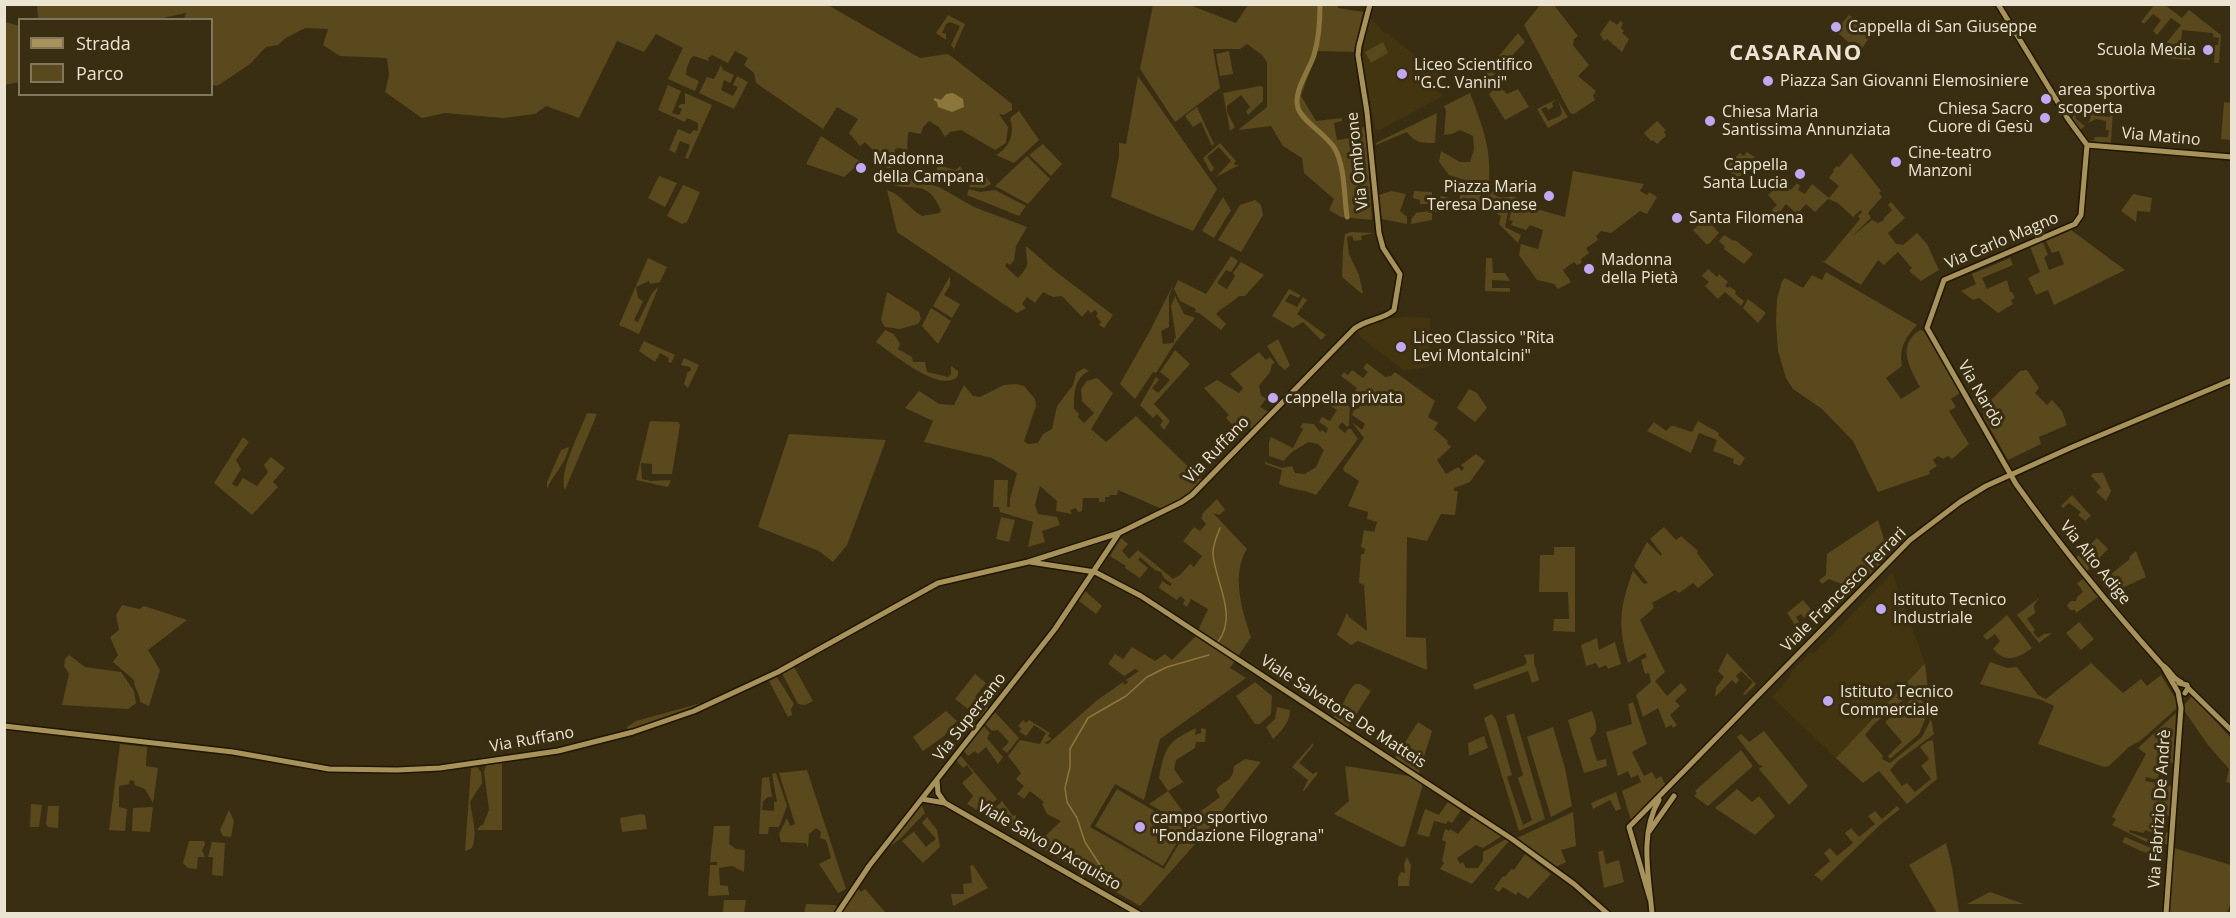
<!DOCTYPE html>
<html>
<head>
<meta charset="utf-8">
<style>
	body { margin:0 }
	#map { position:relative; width:2236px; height:918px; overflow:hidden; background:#392e11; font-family:"Open Sans",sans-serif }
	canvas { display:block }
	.frame { position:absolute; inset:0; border:6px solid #ebe4d3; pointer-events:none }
	.legend { position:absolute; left:18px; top:18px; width:195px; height:78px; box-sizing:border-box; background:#392e11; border:2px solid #80775f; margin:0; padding:8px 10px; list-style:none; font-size:18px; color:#ebe4d3 }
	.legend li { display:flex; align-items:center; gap:12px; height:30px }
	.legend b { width:30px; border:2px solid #80775f }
</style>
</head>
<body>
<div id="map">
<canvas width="2236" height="918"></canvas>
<div class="frame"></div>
<ul class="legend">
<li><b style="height:8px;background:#a79259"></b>Strada</li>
<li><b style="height:16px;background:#5a491c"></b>Parco</li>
</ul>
</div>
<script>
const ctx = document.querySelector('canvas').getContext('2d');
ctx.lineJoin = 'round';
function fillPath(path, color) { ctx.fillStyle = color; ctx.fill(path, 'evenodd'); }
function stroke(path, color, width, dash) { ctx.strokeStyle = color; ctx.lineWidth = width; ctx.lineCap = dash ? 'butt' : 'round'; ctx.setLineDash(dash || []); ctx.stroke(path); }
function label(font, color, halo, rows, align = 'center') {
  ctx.font = font + ' "Open Sans",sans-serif'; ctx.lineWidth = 6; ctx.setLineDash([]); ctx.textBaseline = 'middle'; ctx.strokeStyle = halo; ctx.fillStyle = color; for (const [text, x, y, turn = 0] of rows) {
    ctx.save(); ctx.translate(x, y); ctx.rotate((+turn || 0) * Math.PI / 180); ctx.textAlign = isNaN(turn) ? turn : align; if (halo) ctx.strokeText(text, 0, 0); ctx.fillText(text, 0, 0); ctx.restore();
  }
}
const built = new Path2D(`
	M1369 18 1379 26 1380 29 1386 34 1387 33 1440 75 1431 86 1443 96 1380 130 1375 129 1374 125 1362 55Z
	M1405 317 1430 318 1429 358H1450L1425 368 1403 370 1359 336 1358 330 1364 326 1379 320Z
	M1892 573 1925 663 1836 758 1772 697 1791 676V672L1810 652 1813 654Z`);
const green = new Path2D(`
	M37 4 828 5 920 58 947 54 951 56 1012 104V110L1004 115 999 114 1008 127 1006 143 995 150 961 130 950 132 945 137 939 127 929 121 923 127 921 134 910 132 908 133 907 152 900 148 895 149V168H887L885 162 865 142 860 146 849 133 858 119 837 107 823 129 756 83 754 73 744 65 748 58 735 51 728 63 712 55 708 58 709 61 694 56 691 58 687 67 686 75 699 81 695 91 668 79 683 48 656 34 644 52 617 41 579 118 546 106 535 114 503 118 445 113 422 118 385 92 389 75 387 58 340 56 323 45 328 29 305 28 286 38 278 45 266 47 250 64 217 86 212 85V20L184 19 186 13 153 20H34L38 17Z
	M1153 5H1190L1236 23 1248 5H1338V8L1363 12 1354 52 1317 51 1301 96 1316 121 1342 118V121L1334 123 1337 140 1356 137 1359 129 1366 126 1372 220 1341 217 1329 210 1334 199 1304 173 1302 158 1283 146 1271 126 1238 130 1267 107V62L1262 55 1247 44 1240 49H1213L1220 88 1175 122 1140 69Z
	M1540 5H1554L1578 36 1574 39 1573 45 1589 65 1578 76 1596 91 1593 96 1595 100 1574 114 1570 113 1524 25Z
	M2154 5H2165L2182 18 2189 10 2221 35 2219 63H2214L2215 45H2218L2219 38 2213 37V33L2182 30 2180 55 2190 56V60L2166 58 2167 42 2181 25 2171 18 2157 35 2153 31 2161 20 2153 14 2144 24 2141 22Z
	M948 15 965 24 954 49 951 45 960 26 950 22 946 24 942 33 946 34V40L936 33Z
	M1849 15 1870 30 1866 36 1869 38 1853 62 1849 60 1856 49 1836 31Z
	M1610 20 1617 25 1620 21 1623 23 1621 28 1624 31 1622 33 1629 39 1622 52 1607 39 1604 41 1600 34Z
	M5 22 20 26 19 82 5 85Z
	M1518 33 1525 42 1490 79 1485 73Z
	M1383 42 1388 53 1371 63 1365 52Z
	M1229 51 1233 74 1220 76 1216 54Z
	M721 65 723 70 734 75 730 83 724 80 721 90 733 96 738 87 733 85 737 76 748 82 734 109 699 93 707 77 714 79Z
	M1138 76 1217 189 1193 231 1111 197 1119 156V143L1126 144Z
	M668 85 681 91 672 113 679 115 682 109 678 107 681 104H685V93L712 105 688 159 685 158 690 145 680 141 675 153 669 150 678 129 690 134 694 130 698 131V123L687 118 685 122 658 110Z
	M1498 85 1507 94 1518 89 1529 107 1505 120 1489 94Z
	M1260 86 1263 87V101L1248 115 1246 111 1250 107 1241 95 1227 106V112L1235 127 1230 131 1223 93Z
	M1470 93C1478 115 1488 138 1489 162 1490 171 1487 186 1494 194 1501 201 1507 195 1516 197L1519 204 1565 217 1573 171 1644 184 1640 191 1647 195 1649 192 1657 197 1647 214 1640 211 1611 233 1601 231 1596 236 1598 240 1586 248 1589 253 1581 259 1582 263 1577 265 1574 262 1563 270 1571 282 1558 289 1554 284 1537 280 1519 255 1521 244 1538 249 1543 230 1530 225 1526 230 1511 225 1513 221 1509 220 1511 213 1508 212 1505 227 1521 235 1518 243 1499 224 1501 216 1484 206 1459 209 1446 207 1443 211 1433 212 1441 196 1459 200 1465 180 1449 175 1439 162 1441 151 1460 162H1470L1474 149 1473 136 1460 130 1452 134 1444 135 1446 111 1444 106Z
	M1557 99 1552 103 1553 107 1548 110 1546 107 1541 109 1548 121 1560 116 1562 112 1558 101 1568 117 1548 128 1537 109Z
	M2084 101 2098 109V116L2110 117V110H2113L2111 143 2088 141 2094 140 2095 137H2108L2109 130H2106V121L2096 119 2088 123 2091 117 2081 109 2075 118 2085 126 2080 130 2072 118Z
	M2224 102 2231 103V140L2221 139Z
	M1197 107 1214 144 1212 146 1201 122 1193 127 1185 116Z
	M1019 111 1039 140 1014 163 996 155C1010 147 1015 133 1010 118Z
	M1437 113 1435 143C1422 143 1415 143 1407 132L1376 145V143Z
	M1657 121 1666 130 1664 132 1666 136 1657 144 1653 140 1651 141 1644 133Z
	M821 136 861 162 844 177 806 164Z
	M1220 143 1236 161 1234 163 1235 165H1239L1216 177 1231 161 1219 147 1207 157 1214 168 1212 172 1210 171 1203 158Z
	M1043 144 1062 164 1051 176 1029 155Z
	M1747 152 1756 158 1738 179 1725 168 1740 153 1744 156Z
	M1851 153 1881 191 1879 193 1882 197 1868 213 1871 218 1851 237 1872 220 1878 223 1884 220V218L1892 210 1888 205 1891 202 1905 218 1888 233 1896 244 1903 245 1917 233 1927 244 1939 270 1921 281 1909 271 1912 268 1898 252 1884 265 1878 260 1861 285 1822 261H1825L1860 219 1858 216 1862 212 1861 210 1853 217 1838 203 1828 199 1815 212 1806 204 1797 214 1786 204 1776 217 1771 211 1777 205 1768 195 1779 185 1784 189 1787 187 1791 190 1797 183 1800 186 1798 190 1805 194 1812 184 1829 198 1839 186 1829 178 1834 171 1833 170 1837 166 1839 167Z
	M1027 156 1050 179 1028 204 995 186Z
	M937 163 940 166 956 170 960 166 967 177 965 182 960 185 937 173Z
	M979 171 985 175 991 184 984 188 969 187 972 181V172Z
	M659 176 677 183 665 207 648 198Z
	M901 176 939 187 974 207 1027 227 1016 246 1014 260 1010 265 1007 263 1005 266 1018 278C1032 263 1026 265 1026 246L1055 271 1113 315 1104 328 1099 325 1101 322 1096 316 1098 313 1095 310 1091 313 1088 310 1082 317 1062 296 1053 297 1043 292 1035 303 1027 297 1022 304 1026 308 1017 313 897 232 887 190C902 195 908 208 922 216L939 213 941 210C927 178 913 192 890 184Z
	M683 185 700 192 687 222 682 224 667 216Z
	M969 189 980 192 995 190 1026 206 1019 216 967 195Z
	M1391 191 1406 194 1400 211 1407 217V224L1382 219 1379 195Z
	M1414 191 1432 192V220L1411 224 1412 218 1416 213 1429 211V204H1420V200L1413 198Z
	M2133 194 2152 198 2150 212 2137 211 2136 222 2121 211Z
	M1223 197 1231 210 1214 238 1202 231Z
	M1255 200 1261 205 1263 215 1241 252 1218 240 1240 205Z
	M1706 218 1719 233 1709 244H1706L1693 230Z
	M2071 230 2125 270 2054 305 2048 290 2036 295 2028 278 2040 272 2030 247 2043 242 2048 255 2044 257 2049 270 2064 264 2059 251 2052 253 2046 241Z
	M1351 232 1374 233 1361 236 1362 240 1354 241 1352 236 1347 237 1349 254 1359 275 1363 293H1361L1342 277 1343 250 1345 234Z
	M1724 235 1734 241 1735 240 1753 254 1744 264 1724 249 1725 247 1719 241Z
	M1231 256 1238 261 1231 272 1226 270 1217 283 1227 289 1235 276 1233 273 1241 262 1264 275 1245 296H1239C1231 304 1223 306 1216 314L1226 324 1221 330 1199 313 1195 312 1196 309 1180 301 1174 289 1178 280 1206 294Z
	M648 258 667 267 660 282 650 284 649 281 636 287 638 298 643 301 634 320 638 322 652 293 659 286 639 334 619 325Z
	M1486 258H1492L1493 273H1505L1510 281 1492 280V288H1510V292L1485 291Z
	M2010 258 2013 265 1982 278 1987 289 2007 280 2010 292H2012L2015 298 2011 300 2013 304 1998 313 1979 298 1973 300 1961 291 1976 284 1972 274Z
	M1708 269 1717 277 1719 274 1728 282 1725 286 1728 288 1729 286 1736 291 1735 294 1744 301 1741 306 1725 292 1718 299 1705 286 1709 282 1702 276Z
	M1826 272 1917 325C1905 338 1899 348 1902 366L1886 378 1901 399 1920 387C1910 369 1896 345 1920 330L1924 331 1960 393 1951 399 1956 407 1949 411 1969 444 1952 459 1948 456 1943 459 1938 456 1933 460 1937 466 1929 471 1930 474 1878 492 1853 441 1822 409 1793 389 1786 378 1778 351 1776 322 1777 299 1782 281 1785 278 1803 288 1812 275 1822 280Z
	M950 276V285L944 295 960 304 952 318 933 306Z
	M1174 283 1169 296V327L1161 331 1163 344 1174 343V339L1176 338 1171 306 1175 296 1184 314 1195 318 1175 343 1156 373 1153 372 1135 399 1120 384 1151 329Z
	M1289 289 1300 295 1299 298 1290 294 1285 301 1297 307 1303 297 1307 300 1297 314 1326 335 1321 340 1303 322 1293 328 1272 316Z
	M887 292 919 312 921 319 918 324 900 329 885 327 881 320Z
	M1748 299 1766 313 1758 323 1743 308Z
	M931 308 951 321 938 344 922 326Z
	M885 330 894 334 900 344 898 349 912 357 913 362H925L927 372 948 377 951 374V366L958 371V376C941 395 892 353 876 342Z
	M1278 339 1290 365 1285 370 1279 365 1267 346Z
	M644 341 675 355 671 363 668 362 669 358 660 353 655 362 639 351Z
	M1175 350 1190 364 1154 404 1170 421 1164 430 1160 425 1163 421 1157 414 1153 418 1140 405 1156 377 1159 380 1152 388 1158 393 1170 380 1160 372Z
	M1259 352 1266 360 1270 357 1275 363 1272 364 1270 372 1259 386 1261 395 1266 399 1260 407 1269 412 1252 429 1242 421 1232 424 1226 418 1229 415 1204 388 1217 380 1239 393 1243 388 1230 374Z
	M684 358 699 365 688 388 684 384 687 373 691 370 690 367 681 365Z
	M1367 363 1385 377 1391 376 1395 372 1435 401 1428 417 1438 423 1434 429 1448 441 1447 443 1451 447 1437 460 1446 474 1458 467 1462 471 1464 468 1461 465 1476 454 1485 461 1470 482 1454 488V491H1458L1455 515 1441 514 1427 541 1407 537 1406 637 1426 638 1427 670 1358 641 1351 645 1337 635 1347 613 1349 617 1367 631 1364 585 1359 583 1361 554H1364L1365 549 1361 547 1364 530 1374 532 1377 522 1367 519 1368 512 1348 506 1359 481 1344 471 1343 468 1364 438 1352 422 1362 430 1365 424 1352 415 1355 407 1358 409 1363 402 1353 394 1357 388 1341 376 1344 372 1348 375 1352 370 1363 378 1368 372 1363 368Z
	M1084 368 1089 371C1074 378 1074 394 1074 409L1079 414 1078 417 1084 423 1094 413 1082 401 1081 389 1087 381 1097 378 1113 393 1091 429 1106 442 1136 416 1202 480 1187 496 1162 509 1118 490 1117 495H1110L1109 497H1105V502H1099V498H1083L1082 511 1078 512 1076 508 1070 510 1072 514 1056 511 1057 501 1040 486 1035 505 1038 514 1057 517 1060 525 1042 531 1045 542 1028 547 1033 522 1000 512 999 507H993L994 480H1008L1007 507H1010V499L1017 473 992 458 924 442 933 421 905 408 919 391 939 404 954 405 964 385 973 396 980 397 1004 385 1016 384 1024 386 1035 399 1036 406 1024 441 1028 444 1038 443 1043 434 1052 429 1057 406 1073 385 1076 373Z
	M2027 370 2039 388 2035 393 2047 405 2052 400 2062 411 2067 425 2039 437 2041 444 2008 460 1984 418 1982 407 1986 403 1983 399 1976 404 1973 399 1985 391 1991 400 2020 371Z
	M1469 389 1477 393 1487 408 1475 422 1457 408Z
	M1336 396 1350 407 1349 425 1347 427 1342 422 1338 427 1345 433 1348 429H1351L1358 439 1316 495C1303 489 1291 490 1279 484L1282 470 1265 464V462L1282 468 1292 466 1295 473 1305 474 1316 467 1324 450 1318 444 1308 442C1297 450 1293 449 1284 461L1269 456V442L1271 437 1293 448 1303 429 1300 427 1303 423 1314 424 1320 432 1322 430 1326 433 1328 428 1319 422 1322 417 1330 421 1337 410 1329 405Z
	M587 413 597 414 565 490C558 472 580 432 587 413Z
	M650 421 678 422 680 425 672 474H652V464L641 463 642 479 651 481 671 480 668 487 636 480Z
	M1698 421 1719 433 1718 435 1745 458 1740 466 1733 463 1734 459 1713 451 1717 440 1699 433 1691 453 1647 431 1654 422 1666 431 1671 426H1674L1692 432Z
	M789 434 886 440 847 545 833 562 819 551 758 527Z
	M243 437 249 442 236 460 241 469 232 484 237 487 243 478 257 486 268 472 264 465 271 457 285 468 273 482 278 487 252 515 214 483Z
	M569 447C566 464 553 474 547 489V482L561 450Z
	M2093 473H2103L2111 491 2106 501 2096 492 2101 487 2091 476Z
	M2072 495 2091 516 2085 521 2078 515 2081 512 2069 503 2063 508 2061 506Z
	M1217 499 1225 510 1219 515 1213 513 1247 549C1231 574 1242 611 1251 637L1230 668 1246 678 1160 739 1144 800 1115 784 1090 827 1164 869 1189 827 1149 804 1168 791 1159 778C1165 747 1167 742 1196 728L1195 735 1201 733V728L1206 729 1205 742H1196L1195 748 1176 760 1174 769 1183 782 1168 791 1189 820 1220 797 1216 790C1223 780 1233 783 1234 766L1245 759 1261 762 1205 833 1140 906 1036 845 1061 821 1047 814 1042 804 1044 802 1030 791 1024 799 1017 794 1024 786 1016 779 1021 773 1008 756 1020 740 1040 744 1046 733 1034 725 1026 736 1019 731 1022 729 1018 726 1023 720 1026 723 1029 720 1050 733 1048 736 1052 739 1044 743 1048 744 1096 701 1123 682 1125 685 1128 682 1126 680 1139 671 1135 669 1124 676 1108 664 1115 654 1123 659 1132 647 1155 661 1165 654 1172 660 1195 637 1208 609 1191 599 1187 607 1183 604 1185 600 1180 596 1177 600 1159 588 1162 581 1170 586 1172 584 1164 578 1161 572 1155 570 1140 557 1138 560 1148 568 1140 578 1125 568 1126 566 1110 556 1121 538 1128 544 1122 551 1129 559 1138 550 1173 579 1180 575 1190 564 1194 567 1202 556 1183 541 1194 527 1200 531 1206 524 1201 518 1203 516 1202 514Z
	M1001 517 1015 520 1009 542 996 539Z
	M1878 520 1889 555 1855 589 1829 579 1822 584 1819 580 1826 575 1827 554Z
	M1664 527 1676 540 1681 536 1698 551 1697 553 1714 575 1698 588 1693 583 1679 593 1675 590 1652 603 1654 608 1640 620 1665 672 1655 681 1667 696 1681 683 1687 690 1675 701 1680 706 1670 715 1677 725 1673 728 1671 725 1666 728 1658 708 1643 717 1636 695 1651 682 1649 673 1645 674 1641 660 1647 657 1645 653 1628 663C1618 624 1619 609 1633 571L1644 584 1648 583 1634 566 1647 542 1661 556 1662 554 1650 539Z
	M2097 538 2108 549 2087 571 2076 558Z
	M1554 547H1575V632L1553 631 1554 619H1569L1568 592H1539L1540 555H1554Z
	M2136 551 2146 577 2122 588 2111 574 2130 559 2129 557Z
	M2083 579 2098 597 2076 613 2075 610H2070L2067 605 2071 601H2076L2077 597 2083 592 2077 583Z
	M1085 591 1102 606 1096 614 1079 601Z
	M2039 598 2034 605 2035 613 2027 619 2035 630 2033 632 2038 638 2044 634 2052 633 2039 643 2017 615Z
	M1803 600 1813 612 1804 618 1801 614 1796 617 1799 622 1795 625 1787 613Z
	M122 605 139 609 144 606 187 620 148 650 160 670 149 706 140 702C140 694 134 688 134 680L113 662 118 655 110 637 119 630 116 615Z
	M2007 615 2032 648C2018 658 2007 664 1993 649L2000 641 1995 634 1987 640 1983 636Z
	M2079 622 2094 639 2081 650 2066 633Z
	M1597 638 1599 650 1615 642 1621 664 1608 669 1606 665 1599 668 1596 663 1586 666 1581 645Z
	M1727 653 1756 684 1745 695 1743 694 1753 682 1741 671 1736 676 1739 680 1736 684 1732 680 1715 697 1716 688 1724 677 1718 671Z
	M1534 654V662L1539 680 1532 683 1528 671 1475 690 1473 684 1525 665 1527 662 1524 655Z
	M69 655 85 667 121 672 134 691 136 703 128 709 62 705 69 674 64 666 65 659Z
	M1990 662 2007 668 2017 667 2038 695 2046 699 2091 663 2123 693 2141 679 2147 686 2161 675 2177 701 2176 709 2140 741 2129 747 2109 766 2104 767 2038 744 2054 706 2041 700 1980 684Z
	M1925 663 1929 700 1928 701 1919 691H1914L1874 724 1865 735 1883 756 1882 759 1890 763 1922 737 1931 719 1934 734 1898 761 1890 770 1902 786 1907 783 1915 792 1931 779 1921 766 1929 759 1920 747 1928 741 1933 740 1937 779 1907 804 1879 771 1863 783 1836 758Z
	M794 667 813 701 805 705 798 704 782 673Z
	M975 674 986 683 975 697 989 708 981 719 955 699Z
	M777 677 794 704 791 709 792 715 788 717 769 681Z
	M1255 682 1272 696 1271 714 1260 724H1255L1236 696Z
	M1360 684 1371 691 1348 727 1334 717C1344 708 1345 693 1355 684Z
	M2192 696 2231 738V783L2226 782 2229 769 2208 745 2183 709 2184 705Z
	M1914 697H1918L1924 703 1922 711 1926 717 1919 734 1890 759 1888 756 1902 742 1885 722Z
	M705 702 648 724 627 730V727L636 721Z
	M1633 702 1647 744 1632 752 1644 776 1652 772 1656 779 1661 776 1665 784 1631 820 1622 791 1641 782 1638 775 1631 778 1628 771 1618 776 1606 732 1632 724 1628 704Z
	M1277 707 1290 710C1290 722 1282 731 1273 739L1266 727 1275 719Z
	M946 711 957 721 944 736 923 751 913 737Z
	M1592 711C1595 721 1601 731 1590 738L1597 761 1606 759 1607 766 1584 773 1568 720Z
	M995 712 1019 738 1007 753 1002 749 1009 742 998 730 992 731 985 724Z
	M1514 713 1545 819 1519 831 1484 718 1492 714 1496 720 1512 775 1507 777 1523 825 1532 820 1518 778 1523 775 1506 716Z
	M2176 713 2173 763 2160 761 2158 780 2146 777 2145 781 2172 786 2169 816 2155 813 2153 826 2168 833V845L2159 841 2161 834 2154 831 2153 833 2145 830 2144 833 2130 830 2129 832 2164 845V850C2146 843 2126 831 2112 825L2116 819 2112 817 2146 754 2138 748Z
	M1418 722 1432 731 1419 773 1395 758Z
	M984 726 990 733 987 738 1003 757 998 764 986 747 978 754 975 751 968 756 963 750Z
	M1553 727 1565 768 1572 806 1551 817 1527 737Z
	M1764 731 1808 786 1789 805 1759 769 1763 766 1759 765 1737 737 1741 734 1749 742Z
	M1484 736 1488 748 1469 756 1468 743Z
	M1313 743V746L1299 763 1313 774 1316 772 1318 773 1304 791 1303 790 1308 780 1292 767Z
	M120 744 147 747 146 766 158 768 153 803 145 789 135 785 134 781 130 780 129 784 119 786V807L127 809 125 831 109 830Z
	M1741 750 1753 766 1708 806 1694 796 1697 793 1695 791Z
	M960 755 997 799 988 807 992 811 1002 801 1013 816 1016 815V821L1011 830 967 804 973 796 962 783 973 773 967 765 963 768 956 760Z
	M502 763V830H477L480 826 483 825 489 810 484 772 486 765Z
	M1345 766 1409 776 1423 784 1405 846 1401 847 1334 814 1349 801Z
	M477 767 481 772 482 783 470 802C472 817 478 833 472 848L465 851 471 768Z
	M807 770 846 889 838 893 819 864 831 858 826 840 820 838 821 832 816 828 809 834 808 848 806 843 781 842 779 834 787 818 790 826 795 824 779 773Z
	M776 773 787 806 779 827H769L768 834H759L762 778 769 777 772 797H768L763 801 762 810 774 811V802H777L772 774Z
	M1117 789 1185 829 1163 866 1095 826Z
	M1737 789 1752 802 1759 796 1775 816 1755 835 1715 808Z
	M1616 792 1621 809 1616 811 1610 800 1593 809 1591 803Z
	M1448 802 1461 810 1452 823 1448 821 1446 824 1434 821 1429 837 1417 834 1425 809 1439 815Z
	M31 804 42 805 39 827H30Z
	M921 804 925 813 900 839 885 849Z
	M48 806H59L58 828 48 827 46 824Z
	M1897 806 1900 809 1881 824 1822 881 1814 875 1830 861 1824 853 1830 848 1837 856 1853 843 1845 833 1851 828 1859 837 1875 824 1868 816 1875 811 1882 819Z
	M153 807 150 832 132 831 133 808Z
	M229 810 234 821 231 837 223 836 220 830Z
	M1573 812 1576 846 1561 850 1566 862 1556 867 1517 838Z
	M641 814 645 815 647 829 622 832 620 818Z
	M927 817 937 830 940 847 923 863 902 841 917 829 914 832 926 847 936 839 922 823Z
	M1472 817 1502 836 1483 848 1476 845 1457 858 1460 864 1463 862 1466 868H1478L1483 860V852L1506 839 1509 841 1472 884 1440 869 1444 863 1442 861 1446 842 1442 840 1445 829 1449 831 1450 829 1458 834Z
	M714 826H730L729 844 736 849 745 850 744 872 732 866 719 868 720 885 728 886 729 895 708 896 710 865H717V862H710Z
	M2125 837 2163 853 2162 858 2141 851 2122 842Z
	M189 841H204L205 845 202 850 205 857H198L197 869 188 868 183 863Z
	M212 842 225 843 223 876 212 875 213 857H208Z
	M1946 843 1952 867 1959 913H1937L1909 865Z
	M2174 848 2231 865V902L2227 913 2169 914Z
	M1603 850 1606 864 1619 860 1624 882 1604 888 1598 852Z
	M1525 854 1551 874 1528 899 1518 892 1516 895 1503 887 1499 892 1494 889 1503 876 1505 877 1511 869 1514 870Z
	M1407 857 1411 865 1409 886H1398V877L1401 872 1405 873 1404 864Z
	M973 865 988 888 953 906 951 894H964L963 884 972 883 970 866Z
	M857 887 861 892 865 889 886 913 841 914Z
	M1990 892 2024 904H1967Z
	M724 900H746L744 913H723Z
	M806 904 835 905 837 907 833 913H804Z`);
const water = new Path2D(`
	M953 93 963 99 964 107 952 112 938 107 937 102 933 100 935 98 941 100 946 94Z`);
const stream = new Path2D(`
	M1218 642C1238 615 1216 584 1213 555 1212 546 1217 536 1220 528
	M1109 886 1107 876 1085 842 1077 818 1067 802 1065 788 1070 767V749L1088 718 1126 696 1147 677 1167 667 1209 655`);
const canal = new Path2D(`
	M1320 4C1320 21 1319 39 1314 55 1309 71 1293 91 1298 108 1302 121 1327 135 1335 149 1345 167 1344 196 1347 217`);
const secondary = new Path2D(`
	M1998 4 2068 119 2087 145
	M2087 145 2081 215 2075 224 1944 280 1927 328 2016 484C2061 547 2110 607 2162 665 2171 670 2172 679 2181 682
	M2087 145 2232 157
	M1030 562 1095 572 1141 596 1512 839 1574 884 1608 914
	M2163 666 2178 692 2181 708 2166 914
	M2179 683 2187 685 2188 688 2185 693
	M2188 688 2232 731
	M4 726 233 752 329 769 397 770 440 768 558 751 633 732 694 711 778 672 938 583 1028 562 1119 533 1182 502 1192 495 1354 329C1366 319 1383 320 1394 310L1400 274 1383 248 1379 233 1367 112 1358 55 1359 46 1370 4
	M937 780 938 793 945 803
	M922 799 945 803 1139 914
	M1648 833 1674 796
	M1650 899 1629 827 1910 540 1960 502 1986 486 2070 448 2232 380
	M837 914 869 866 1055 629 1119 533
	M1652 914C1649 876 1639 834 1659 800`);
const markers = [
	[1836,27,6,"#c0a8f3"],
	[2208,50,6,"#c0a8f3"],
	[1402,74,6,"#c0a8f3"],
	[1768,81,6,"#c0a8f3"],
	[2046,99,6,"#c0a8f3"],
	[2045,118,6,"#c0a8f3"],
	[1710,121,6,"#c0a8f3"],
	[1896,162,6,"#c0a8f3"],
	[861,168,6,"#c0a8f3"],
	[1800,174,6,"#c0a8f3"],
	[1549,196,6,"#c0a8f3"],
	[1677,218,6,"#c0a8f3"],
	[1589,269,6,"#c0a8f3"],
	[1401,347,6,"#c0a8f3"],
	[1273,398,6,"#c0a8f3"],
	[1881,609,6,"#c0a8f3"],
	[1828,701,6,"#c0a8f3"],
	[1140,827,6,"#c0a8f3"]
];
const poiNames = [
	["Cappella di San Giuseppe",1848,27],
	["Scuola Media",2196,50,"right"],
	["Liceo Scientifico",1414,65],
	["\"G.C. Vanini\"",1414,83],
	["Piazza San Giovanni Elemosiniere",1780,81],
	["area sportiva",2058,90],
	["scoperta",2058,108],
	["Chiesa Sacro",2033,109,"right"],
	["Cuore di Gesù",2033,127,"right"],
	["Chiesa Maria",1722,112],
	["Santissima Annunziata",1722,130],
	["Cine-teatro",1908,153],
	["Manzoni",1908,171],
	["Madonna",873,159],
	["della Campana",873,177],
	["Cappella",1788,165,"right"],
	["Santa Lucia",1788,183,"right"],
	["Piazza Maria",1537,187,"right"],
	["Teresa Danese",1537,205,"right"],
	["Santa Filomena",1689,218],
	["Madonna",1601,260],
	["della Pietà",1601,278],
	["Liceo Classico \"Rita",1413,338],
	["Levi Montalcini\"",1413,356],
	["cappella privata",1285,398],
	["Istituto Tecnico",1893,600],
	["Industriale",1893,618],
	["Istituto Tecnico",1840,692],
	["Commerciale",1840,710],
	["campo sportivo",1152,818],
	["\"Fondazione Filograna\"",1152,836]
];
const streetNames = [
	["Via Matino",2161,137,5],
	["Via Ombrone",1358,161,-96],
	["Via Carlo Magno",2002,241,-23],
	["Via Nardò",1980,394,60],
	["Via Ruffano",1217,450,-46],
	["Via Alto Adige",2095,563,51],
	["Viale Francesco Ferrari",1844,590,-45],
	["Viale Salvatore De Matteis",1343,712,33],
	["Via Supersano",970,717,-52],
	["Via Ruffano",532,740,-10],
	["Via Fabrizio De Andrè",2160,809,-86],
	["Viale Salvo D'Acquisto",1049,846,30]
];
const districtNames = [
	["CASARANO",1796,54]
];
fillPath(built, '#433510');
fillPath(green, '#5a491c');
fillPath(water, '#8d763c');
stroke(stream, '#8d763c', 1.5);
stroke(canal, '#8d763c', 5);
stroke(secondary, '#201600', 8);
stroke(secondary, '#a79259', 5);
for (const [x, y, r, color] of markers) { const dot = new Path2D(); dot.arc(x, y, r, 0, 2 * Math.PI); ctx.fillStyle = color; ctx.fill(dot); stroke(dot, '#392e11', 2); }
label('16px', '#ebe4d3', '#392e11', poiNames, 'left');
label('16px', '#ebe4d3', '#392e11', streetNames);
ctx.letterSpacing = '1.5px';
label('bold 22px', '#ebe4d3', '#392e11', districtNames);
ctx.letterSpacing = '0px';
</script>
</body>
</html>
